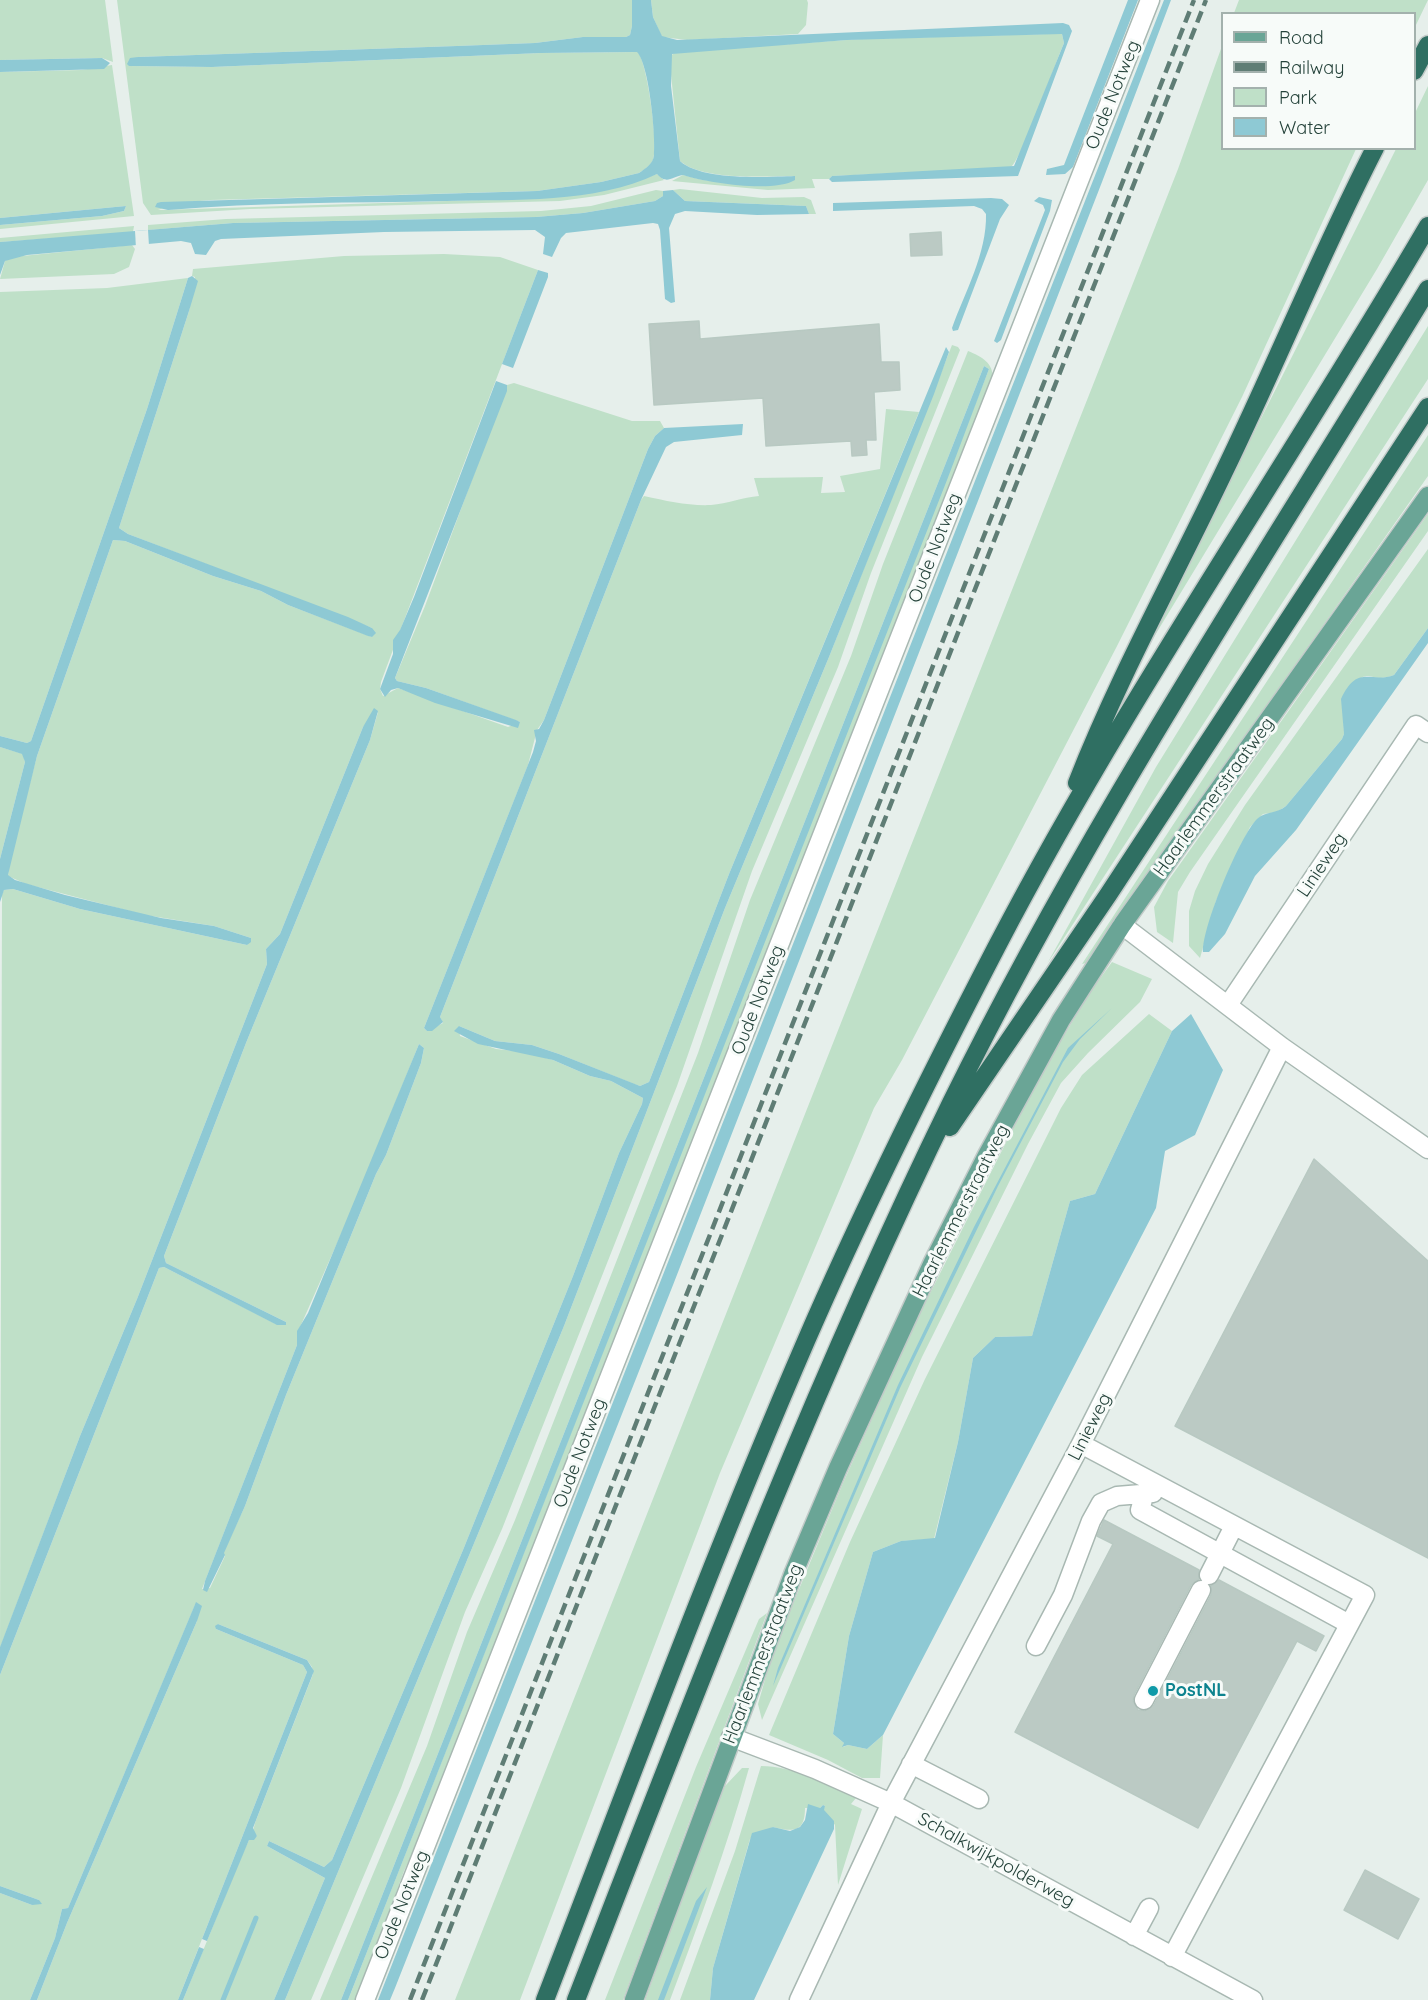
<!DOCTYPE html>
<html>
<head>
<meta charset="utf-8">
<style>
	body { margin:0 }
	#map { position:relative; width:1428px; height:2000px; overflow:hidden; background:#e6efeb; font-family:Quicksand,sans-serif }
	canvas { display:block }
	.legend { position:absolute; left:1221px; top:12px; width:195px; height:138px; box-sizing:border-box; background:#f7fbf9; border:2px solid #a3b1ad; margin:0; padding:8px 10px; list-style:none; font-size:18px; color:#24423a }
	.legend li { display:flex; align-items:center; gap:12px; height:30px }
	.legend b { width:30px; border:2px solid #a3b1ad }
</style>
</head>
<body>
<div id="map">
<canvas width="1428" height="2000"></canvas>
<ul class="legend">
<li><b style="height:8px;background:#6aa596"></b>Road</li>
<li><b style="height:8px;background:#5f7d75"></b>Railway</li>
<li><b style="height:16px;background:#bfe0c8"></b>Park</li>
<li><b style="height:16px;background:#8ec9d4"></b>Water</li>
</ul>
</div>
<script>
const ctx = document.querySelector('canvas').getContext('2d');
ctx.lineJoin = 'round';
function fillPath(path, color) { ctx.fillStyle = color; ctx.fill(path, 'evenodd'); }
function stroke(path, color, width, dash) { ctx.strokeStyle = color; ctx.lineWidth = width; ctx.lineCap = dash ? 'butt' : 'round'; ctx.setLineDash(dash || []); ctx.stroke(path); }
function label(font, color, halo, rows, align = 'center') {
  ctx.font = font + ' Quicksand,sans-serif'; ctx.lineWidth = 6; ctx.setLineDash([]); ctx.textBaseline = 'middle'; ctx.strokeStyle = halo; ctx.fillStyle = color; for (const [text, x, y, turn = 0] of rows) {
    ctx.save(); ctx.translate(x, y); ctx.rotate((+turn || 0) * Math.PI / 180); ctx.textAlign = isNaN(turn) ? turn : align; if (halo) ctx.strokeText(text, 0, 0); ctx.fillText(text, 0, 0); ctx.restore();
  }
}
const green = new Path2D(`
	M0 0H105L113 62 102 58 0 60Z
	M117 0H632V26L630 35 626 37H583L535 43 457 46 138 57 129 66 212 67 541 53 638 52C647 63 659 146 653 160 650 166 645 169 639 173L601 182 537 191 210 200 178 203 158 210 543 198 618 187 657 174 664 180 604 195 560 201 250 209 151 215 143 203Z
	M651 0H807L808 3 806 25 798 34 687 40 662 37 653 17Z
	M1239 0H1428L1415 27 1414 14 1234 13Z
	M1047 34H1062L1064 43C1055 63 1021 162 1010 168L832 176 829 179H812L815 188 768 190 672 181 683 175 703 180 767 185 795 176C765 176 703 181 680 161L670 65V56L676 52 861 39Z
	M1222 46V148L1356 149 1242 397 1116 648 902 1060 874 1108 720 1473 520 2000H455L1089 395 1178 169Z
	M112 65 134 216 0 229V225L102 216 124 211 126 206 0 218V72L81 70Z
	M1428 86V180L1377 269 1140 660 1396 149 1414 148 1415 113Z
	M680 189 762 198 804 197 811 200 816 214H809L806 206 685 201 673 190Z
	M656 190 663 191V196L655 201 583 213 536 217 233 223 148 230V225L226 219 541 211 591 206Z
	M134 226 133 232 130 233 0 242V238Z
	M132 245 135 249 129 267 114 274 0 279 5 261 12 257Z
	M444 254 500 257 538 270 400 631 381 682 380 689 383 696 398 688 508 727 520 722 426 688 397 681 395 678 425 606 507 385 514 383 632 421H660L664 428 655 436 648 449 544 720 537 730 528 765 424 1028 427 1031 443 1023 440 1017 641 500 644 496C667 501 688 506 711 505 727 504 743 497 759 496L754 478 823 477 821 493 845 492 840 476 880 469 886 409 919 412 729 874 649 1082 640 1086 634 1084 559 1054 532 1045 495 1041 459 1026 460 1036 496 1049 525 1052 553 1060 590 1076 611 1081 643 1098 642 1104 619 1153 573 1276 463 1550 332 1860 324 1867 269 1841 267 1846 325 1878 274 2000H183L241 1857 249 1840 257 1836 253 1831 255 1823 313 1674 312 1667 307 1660 218 1624 216 1629 303 1665 307 1672 178 2000H37L67 1923 197 1621 195 1605 68 1908 62 1909 55 1938 30 2000H0V1893L32 1905 39 1900 0 1886V1675L159 1268 164 1267 276 1324 286 1322 174 1267 166 1263 164 1256 246 1043 370 740 378 712 363 727 280 934 266 949 267 964 137 1299 80 1436 0 1648 2 894 4 890 13 889 80 909 247 945 251 938 214 926 145 915 26 884 8 876 9 861 37 756 113 540 125 541 213 576 261 591 288 605 372 637V628L128 534 119 528 189 311 195 277 192 276 193 269 344 256ZM419 1044 424 1048 421 1063 386 1155 376 1174 286 1395 245 1506 223 1553 225 1556 210 1588 202 1589 297 1345V1334L357 1198Z
	M188 278 147 409 31 741 27 743 0 736V292L107 288Z
	M1428 326V379L1047 964 1156 767Z
	M952 345 958 347 960 350 871 573 838 667 752 871 677 1086 502 1529 465 1612 401 1788 311 2000H285L564 1326 725 908 829 657Z
	M968 351C982 357 993 362 993 379L759 969 433 1810 404 1871 357 2000H348L989 369 984 366 341 2000H320L427 1746 467 1632 515 1520 698 1053 750 900 851 656 883 564Z
	M1428 435V476L1086 963 1082 964Z
	M1428 514V531L1190 872 1178 892 1173 943 1157 932 1154 907 1168 881Z
	M1428 549V628L1394 675C1365 686 1373 660 1343 696L1344 734 1342 739 1286 806 1277 812 1263 814 1250 827 1216 901 1200 958 1189 946V911L1195 891 1208 864 1245 805Z
	M0 747 23 754 25 762 0 859Z
	M1112 962 1152 979 1140 1002 1088 1053 1061 1083 1028 1144 922 1357 762 1720 758 1704 773 1652 843 1483 916 1321 1041 1073 1091 991Z
	M1149 1014 1172 1031 1095 1194 1070 1201 1032 1336 995 1337 973 1358 958 1442 934 1539 901 1541 873 1552 849 1636 833 1734 844 1743 843 1747 848 1745 867 1749 883 1735 880 1778H862L828 1760 769 1735 850 1542 925 1379 1061 1108 1082 1075Z
	M767 1613 623 2000H605L696 1767 759 1619Z
	M761 1766C793 1766 827 1784 856 1798L851 1804 862 1809 838 1885 835 1825 823 1810 825 1806 823 1805 820 1808H805C805 1833 793 1832 773 1827L750 1839 713 1968 710 2000H680L735 1851Z
	M742 1768H749C727 1847 699 1923 670 2000H645L712 1817 725 1786Z`);
const water = new Path2D(`
	M632 0H651L653 17 662 36 677 40 1063 23 1069 25 1072 31 1018 176 832 182 829 179 832 176 1014 166 1064 43 1062 34 847 40 672 54 671 86 680 161C702 181 765 177 795 176V180C774 193 707 183 683 175 671 177 667 185 657 174 594 204 514 199 446 201 353 203 260 202 168 210L155 207 157 203 161 202 537 191 601 182 639 173C646 168 653 164 654 155 656 137 649 64 637 52L541 53 212 67 129 66 127 64 130 58 138 57 457 46 535 43 583 37H626L630 35 632 26Z
	M1128 0H1138L1073 167 1065 174 1046 175 1047 169 1064 165Z
	M1164 0H1171L1102 182 673 1285 395 1988 390 2000H378Z
	M102 58 110 63 104 69 0 72V60Z
	M673 190 685 201 806 206 809 214 757 215 685 211 675 214 669 228 675 302 671 303 665 299 660 230 658 224 653 223 566 233 561 238 552 257 543 254 545 237 535 230 384 232 221 239 215 241 206 255 195 254 191 243 181 241 27 255 5 261 0 275V242L233 223 536 217 583 213 655 201 663 196V191Z
	M1039 197 1052 200 1050 211 1001 340 997 343 994 341 1045 210 1043 205 1034 201Z
	M991 198 1002 199 1009 205 1000 219 958 330 953 331 952 328C965 292 987 253 986 214L982 209 974 206 833 211V203Z
	M126 206 124 211 102 216 0 225V218Z
	M538 270 548 273V277L513 368 502 364Z
	M192 276 198 281 189 311 119 528 128 534 348 617 372 628 376 633 372 637 368 636 288 605 261 591 213 576 125 541 113 540 37 756 8 875 15 880 65 895 161 918 214 926 251 938V942L247 945 80 909 13 889 4 890 0 902V859L25 762 22 754 0 747V736L27 743 31 741 147 409 188 278Z
	M946 347 949 352 934 394 829 657 725 908 564 1326 285 2000H274L325 1878 267 1846 269 1841 324 1867 332 1860 463 1550 573 1276 619 1153 642 1104 643 1098 611 1081 590 1076 553 1060 478 1044 454 1031 459 1026 495 1041 532 1045 559 1054 640 1086 649 1082 729 874Z
	M984 366 989 369 947 480 348 2000H341Z
	M496 381 507 385V391L395 678 397 681 426 688 516 720 520 722 518 728 435 703 398 688 391 690 385 697 380 689 393 654V640L400 630 414 597Z
	M743 424 742 435 674 442 666 447 641 500 440 1017 443 1022 432 1031H427L424 1028 533 752 536 741 534 730 539 729 544 720 648 449 655 436 664 428Z
	M1428 628V643L1296 830 1255 876 1225 934 1209 952H1203C1202 927 1240 836 1257 819 1265 811 1277 814 1286 806L1342 739 1344 734 1341 699C1358 663 1371 684 1394 675Z
	M374 708 378 711 370 740 246 1043 164 1256 166 1263 286 1322V1325H277L164 1267 159 1268 0 1675V1647L80 1436 137 1299 267 964 266 949 280 934 363 727Z
	M1112 1008 1080 1039 1063 1062 998 1186 900 1388 773 1686 778 1668 898 1385 974 1227 1068 1048Z
	M1191 1014 1223 1070 1195 1135 1165 1151 1156 1208 883 1735 867 1749 848 1745 842 1747 844 1743 833 1734 849 1636 873 1552 901 1541 935 1538 958 1442 973 1358 995 1337 1032 1336 1070 1201 1095 1194 1172 1031Z
	M419 1044 424 1048 421 1063 386 1155 376 1174 286 1395 245 1506 224 1553 225 1555 207 1592 203 1590 205 1581 297 1345V1331L308 1313Z
	M196 1602 202 1606 197 1621 67 1923 37 2000H30L55 1938 62 1909 68 1908Z
	M218 1624 307 1660 314 1671 253 1828 257 1836 254 1840H249L207 1941 202 1939 307 1672 303 1665 216 1629 215 1626Z
	M808 1804 820 1808 823 1805 825 1806 824 1810 834 1821V1829L754 2000H710L713 1968 752 1833 773 1827 790 1831 800 1827 805 1820Z
	M0 1886 39 1900 42 1904 32 1905 0 1893Z
	M707 1887 664 2000H658L696 1901Z
	M199 1947 204 1949 183 2000H178Z`);
const pier = new Path2D(`
	M148 230 149 246 136 248 135 231Z`);
const stream = new Path2D(`
	M223 2000 256 1918`);
const building = new Path2D(`
	M941 232 942 255 911 256 910 234Z
	M699 321 700 339 879 324 881 362H899L900 390 874 392 876 440H866L867 455 852 456 851 441 766 446 763 398 654 405 649 324Z
	M1314 1159 1428 1261V1558L1175 1426Z
	M1104 1520 1199 1570V1579L1191 1585 1134 1695 1133 1701 1138 1710 1145 1711 1154 1705 1211 1595V1586L1219 1580 1324 1636 1316 1651 1297 1641 1198 1828 1015 1732 1113 1544 1097 1536Z
	M1365 1870 1419 1899 1398 1939 1344 1910Z`);
const minor = new Path2D(`
	M1122 925 1282 1047 1428 1149
	M1228 1005 1416 725 1428 733
	M1081 1444 1365 1595 1172 1957
	M1144 1496 1140 1510 1349 1624
	M1209 1575 1234 1526
	M1036 1646 1063 1595 1091 1521 1101 1503 1117 1496 1153 1493
	M1144 1700 1201 1590
	M731 1737 815 1769 891 1803 1253 2000
	M911 1764 979 1799
	M1134 1936 1149 1908
	M365 2000 1150 0
	M799 2000 891 1803 1081 1444 1282 1047`);
const major = new Path2D(`
	M634 2000 794 1572 838 1468 933 1262 987 1155 1061 1020 1122 925 1428 496`);
const highway = new Path2D(`
	M1414 71 1428 45
	M1077 783C1119 676 1174 577 1223 474 1275 367 1320 255 1375 148
	M950 1127 1108 895 1428 407
	M545 2000C630 1780 712 1558 806 1341 864 1207 930 1075 997 946 1126 698 1287 467 1428 226
	M576 2000C693 1699 809 1393 951 1103 1090 820 1265 558 1428 289`);
const rail = new Path2D(`
	M410 2000 1194 0
	M422 2000 1206 0`);
const markers = [
	[1153,1691,6,"#0f9aa8"]
];
const streetNames = [
	["Oude Notweg",1113,95,-68],
	["Oude Notweg",935,548,-69],
	["Haarlemmerstraatweg",1214,797,-54],
	["Linieweg",1322,865,-56],
	["Oude Notweg",758,1000,-69],
	["Haarlemmerstraatweg",961,1211,-63],
	["Linieweg",1090,1427,-63],
	["Oude Notweg",580,1453,-69],
	["Haarlemmerstraatweg",763,1654,-69],
	["Schalkwijkpolderweg",996,1860,29],
	["Oude Notweg",402,1905,-68]
];
const cultureNames = [
	["PostNL",1165,1691]
];
fillPath(green, '#bfe0c8');
fillPath(water, '#8ec9d4');
fillPath(pier, '#e6efeb');
stroke(stream, '#8ec9d4', 5);
fillPath(building, '#bbcac4');
stroke(building, '#b8c9c2', 1.5);
stroke(minor, '#a8b8b2', 21);
stroke(major, '#c2cac8', 21);
stroke(highway, '#c2cac8', 21);
stroke(minor, '#fff', 18);
stroke(major, '#6aa596', 18);
stroke(highway, '#2f6f62', 18);
stroke(rail, '#5f7d75', 4.5, [12, 6]);
for (const [x, y, r, color] of markers) { const dot = new Path2D(); dot.arc(x, y, r, 0, 2 * Math.PI); ctx.fillStyle = color; ctx.fill(dot); stroke(dot, '#f7fbf9', 2); }
label('18px', '#24423a', '#f7fbf9', streetNames);
label('bold 18px', '#0d838f', '#f7fbf9', cultureNames, 'left');
</script>
</body>
</html>
